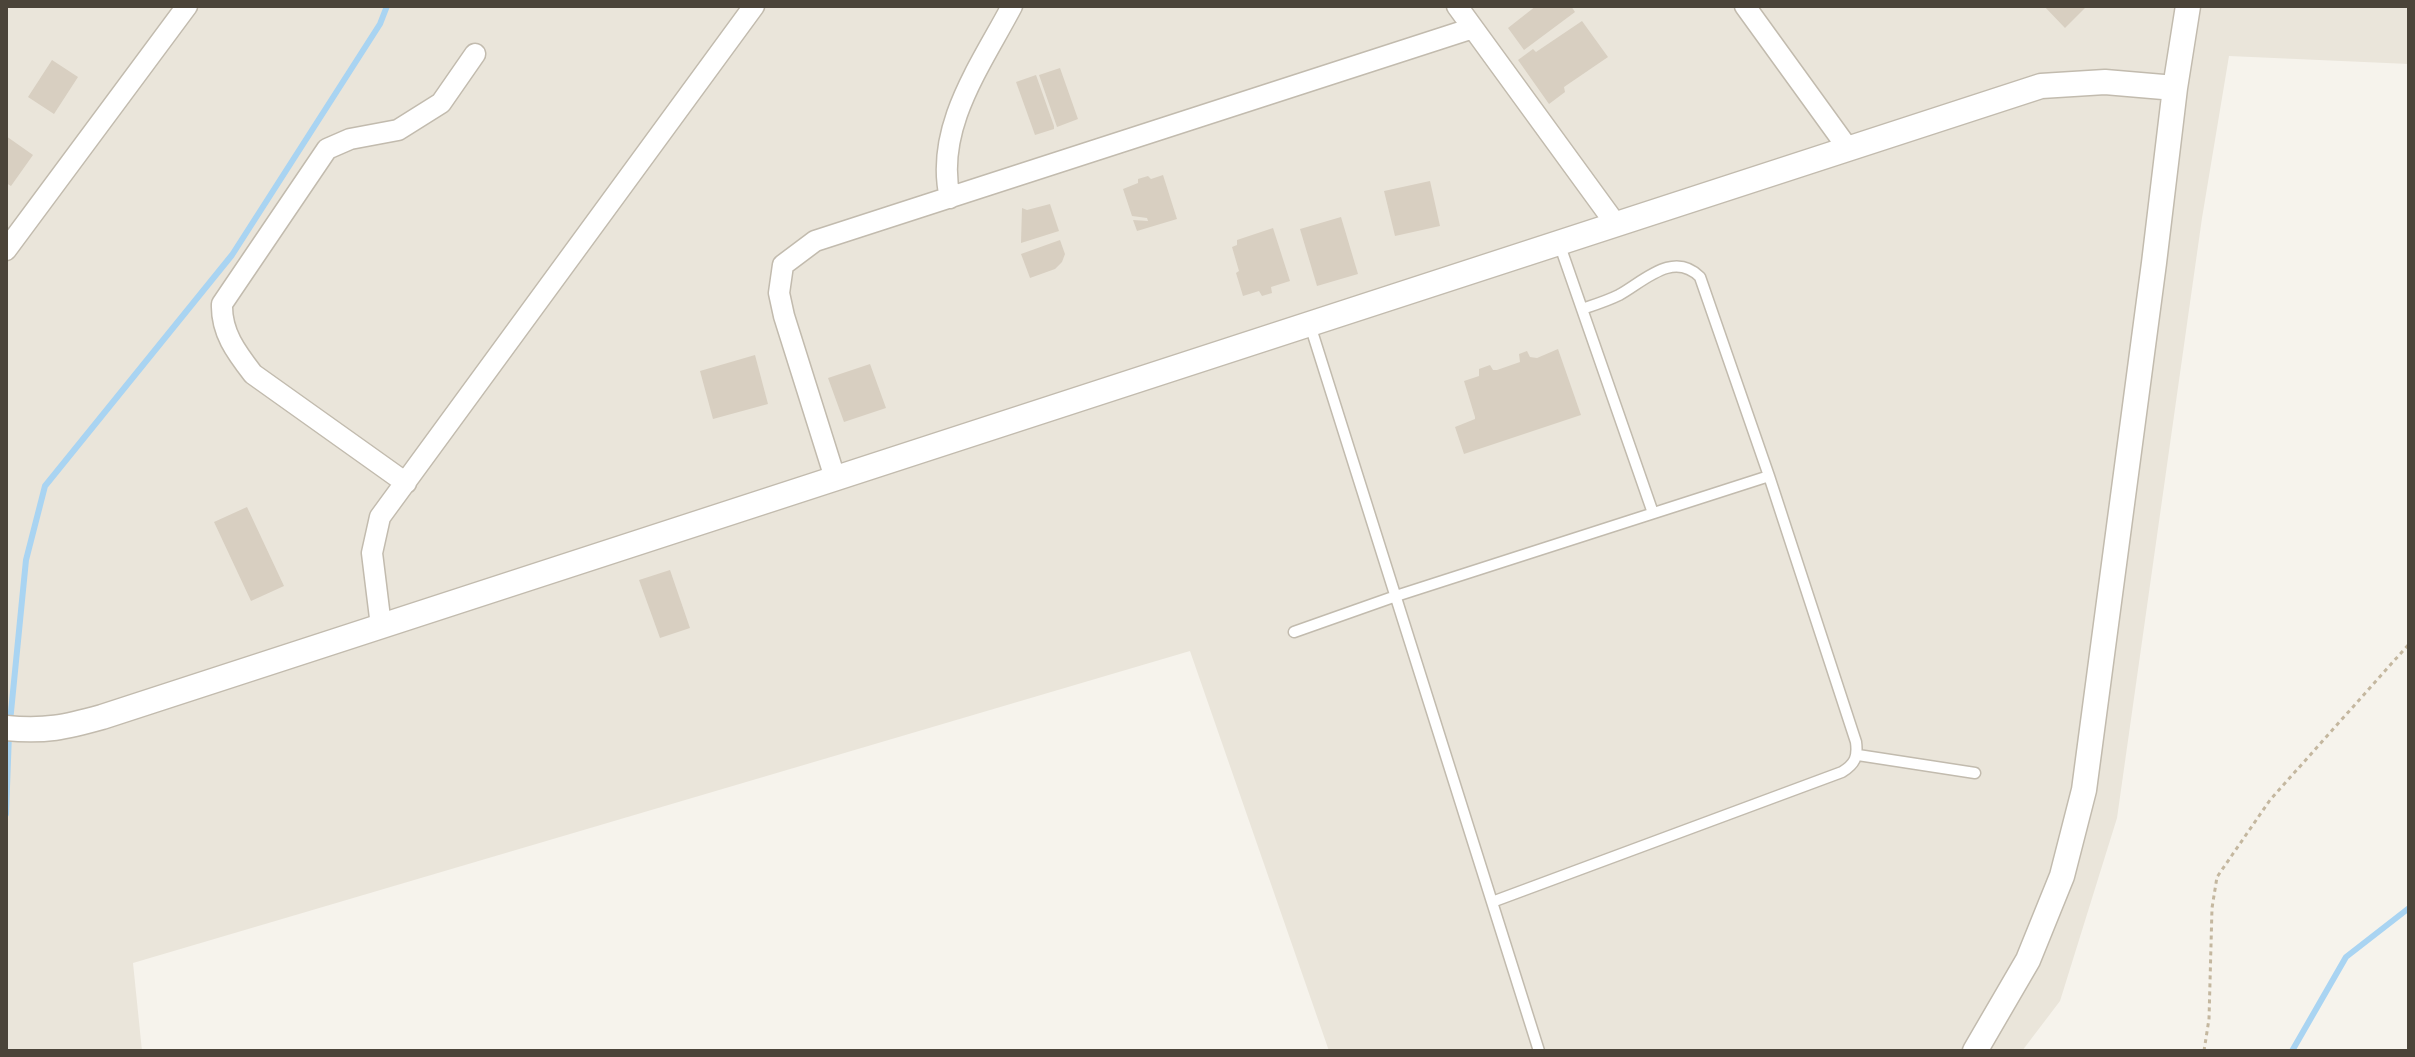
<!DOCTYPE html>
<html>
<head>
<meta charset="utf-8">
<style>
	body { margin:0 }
	#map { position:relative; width:2415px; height:1057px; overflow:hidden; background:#f6f3ec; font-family:Montserrat,sans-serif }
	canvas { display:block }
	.frame { position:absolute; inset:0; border:8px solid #4b4439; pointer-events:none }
</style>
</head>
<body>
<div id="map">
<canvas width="2415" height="1057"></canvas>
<div class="frame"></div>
</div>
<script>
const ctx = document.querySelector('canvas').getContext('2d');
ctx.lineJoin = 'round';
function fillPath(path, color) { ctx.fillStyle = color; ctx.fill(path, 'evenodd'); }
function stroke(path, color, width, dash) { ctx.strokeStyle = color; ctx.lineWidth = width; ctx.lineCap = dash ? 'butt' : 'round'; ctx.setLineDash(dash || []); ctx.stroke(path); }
const residential = new Path2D(`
	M6 6H2409V64L2229 56 2202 218 2117 818 2060 1001 2022 1051H1329L1190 651 133 963 142 1051H6Z`);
const stream = new Path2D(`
	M10 722 26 560 45 486 232 255 380 24 387 6
	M6 814 9 734
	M2292 1051 2346 957 2409 908`);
const building = new Path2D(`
	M1536 6H1571L1575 12 1524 50 1508 28Z
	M2044 6H2087L2065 28Z
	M1582 21 1608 57 1564 87 1565 92 1549 104 1518 60 1533 49 1536 52Z
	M52 60 78 77 54 114 28 97Z
	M1060 68 1078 119 1057 127 1039 75Z
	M1036 75 1054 126V129L1035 135 1016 82Z
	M6 136 33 155 11 186 6 183Z
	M1163 175 1177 219 1137 231 1133 220 1148 221 1147 218 1132 216 1123 189 1138 183V179L1148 176 1151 179Z
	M1430 181 1440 226 1395 236 1384 191Z
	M1050 204 1059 231 1021 243 1022 208 1027 210Z
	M1341 217 1358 274 1317 286 1300 229Z
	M1273 228 1290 281 1271 287 1272 293 1262 296 1259 291 1243 296 1236 273 1239 271 1232 247 1237 245V240Z
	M1060 240 1065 254 1062 262 1055 269 1030 278 1021 254Z
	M1558 349 1581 415 1464 454 1455 427 1475 419V417L1464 381 1479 376V369L1490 365 1493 370H1497L1520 362 1519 354 1527 351 1530 357 1537 358Z
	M755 355 768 404 713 419 700 371Z
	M870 364 886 408 844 422 828 378Z
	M247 507 284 586 251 601 214 522Z
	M670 570 690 628 660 638 639 580Z`);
const path = new Path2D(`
	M2204 1051 2209 1019 2212 908 2217 877 2270 800 2409 644`);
const service = new Path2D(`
	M1559 243 1653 513
	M1310 325 1539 1051
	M1294 632 1396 596 1769 476
	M1858 755 1975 773
	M1492 902 1842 772C1855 764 1858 757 1856 742L1769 476 1700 277C1673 250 1643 282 1619 295 1607 301 1594 305 1582 309`);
const minor = new Path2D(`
	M1457 6 1615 223
	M1745 6 1847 147
	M950 198C934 128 981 65 1012 6
	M6 250 187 6
	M835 478 784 316 779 293 783 265 815 241 1473 28
	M406 483 253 374C236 352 221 332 222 304L327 149 350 139 398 130 441 103 475 54
	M381 626 372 553 380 517 754 6`);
const tertiary = new Path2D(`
	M6 728C45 732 66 727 102 717L2041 86 2105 82 2175 88
	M1975 1051 2028 960 2062 876 2084 790 2154 263 2175 88 2188 6`);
fillPath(residential, '#eae5da');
stroke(stream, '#a9d4f2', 6);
fillPath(building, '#d8cfc1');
stroke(service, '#c2bbae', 13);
stroke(minor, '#c2bbae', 23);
stroke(tertiary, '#c2bbae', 27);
stroke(path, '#c4b79f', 3, [4, 4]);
stroke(service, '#fff', 10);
stroke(minor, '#fff', 20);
stroke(tertiary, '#fff', 24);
</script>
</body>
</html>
